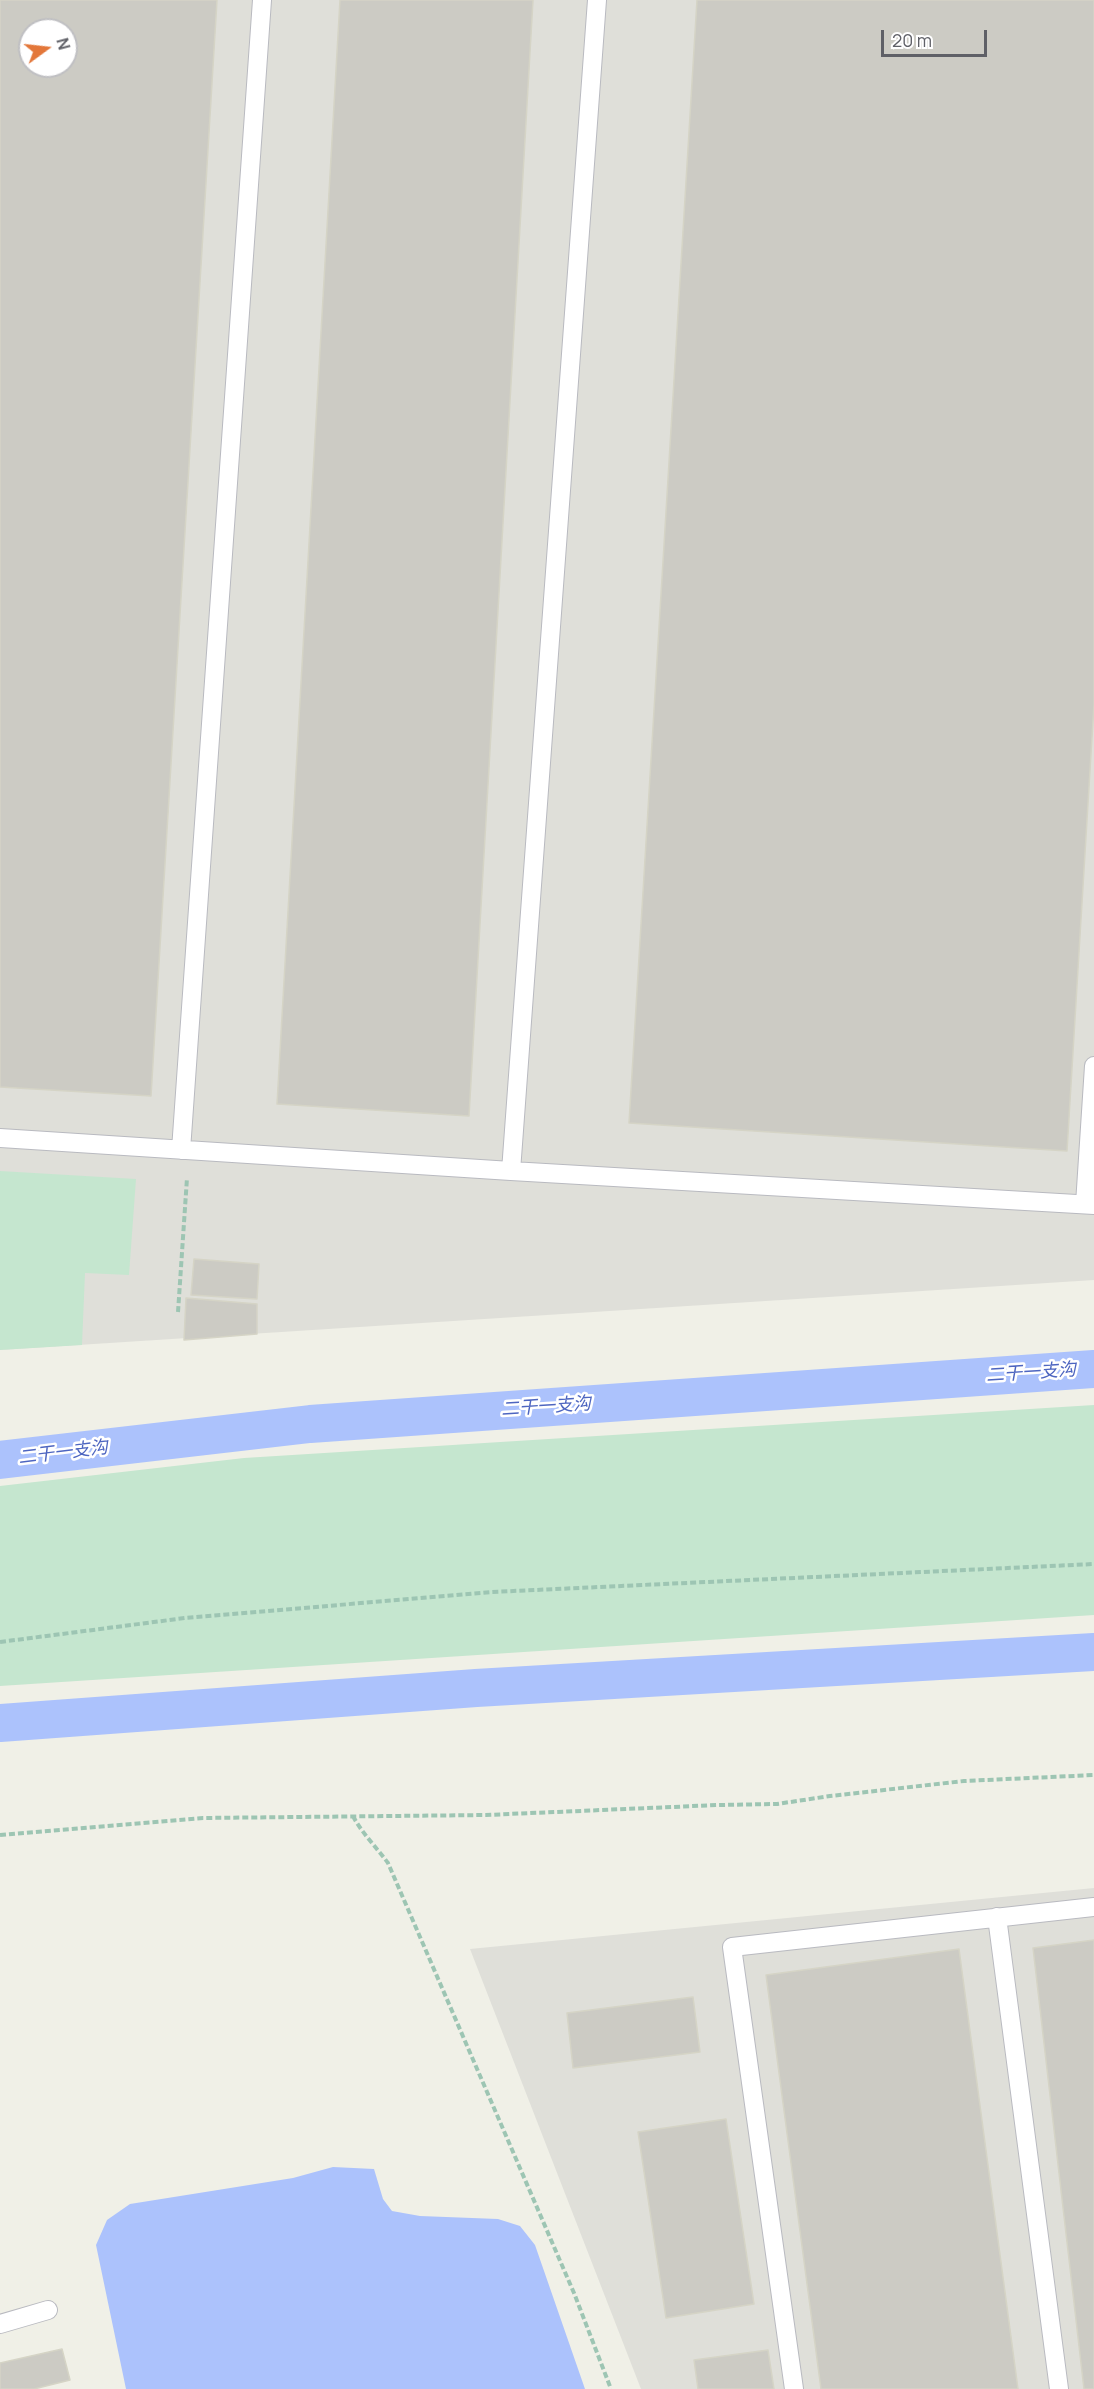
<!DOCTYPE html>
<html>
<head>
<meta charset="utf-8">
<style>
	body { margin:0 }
	#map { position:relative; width:1094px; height:2389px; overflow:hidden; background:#f0f0e7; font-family:Manrope,sans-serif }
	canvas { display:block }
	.north { position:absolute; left:18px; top:18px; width:60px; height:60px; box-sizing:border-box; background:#fff; border:2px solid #bfbfc2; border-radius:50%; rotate:75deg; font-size:16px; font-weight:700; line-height:24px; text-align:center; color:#5f6067 }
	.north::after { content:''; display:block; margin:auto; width:21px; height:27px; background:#e3773a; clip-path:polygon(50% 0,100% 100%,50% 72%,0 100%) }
	.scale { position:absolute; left:881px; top:30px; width:106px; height:27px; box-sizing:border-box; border:3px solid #5f6067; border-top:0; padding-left:8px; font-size:18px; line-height:21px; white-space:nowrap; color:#5f6067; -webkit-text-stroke:4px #fff; paint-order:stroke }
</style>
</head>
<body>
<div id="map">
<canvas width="1094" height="2389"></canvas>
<div class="north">N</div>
<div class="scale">20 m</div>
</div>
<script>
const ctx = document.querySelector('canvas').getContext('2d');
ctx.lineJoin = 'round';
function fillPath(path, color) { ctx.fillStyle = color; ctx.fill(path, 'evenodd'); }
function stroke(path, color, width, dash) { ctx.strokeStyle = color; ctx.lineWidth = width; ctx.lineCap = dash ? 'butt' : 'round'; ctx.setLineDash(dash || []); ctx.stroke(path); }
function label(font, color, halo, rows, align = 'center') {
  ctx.font = font + ' Manrope,"Noto Sans SC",sans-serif'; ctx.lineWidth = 5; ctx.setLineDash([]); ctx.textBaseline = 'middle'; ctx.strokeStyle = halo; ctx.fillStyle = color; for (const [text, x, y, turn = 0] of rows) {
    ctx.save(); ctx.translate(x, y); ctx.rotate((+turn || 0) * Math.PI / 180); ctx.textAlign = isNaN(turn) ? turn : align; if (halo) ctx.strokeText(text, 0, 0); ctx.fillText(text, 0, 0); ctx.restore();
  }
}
const industrial = new Path2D(`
	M0 0H1094V1280L0 1350ZM30 30H66V66H30Z
	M1094 1888V2389H641L470 1949Z`);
const green = new Path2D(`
	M0 1171 136 1179 129 1275 85 1273 82 1345 0 1350Z
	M1094 1405V1615L0 1686V1486L244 1458Z`);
const water = new Path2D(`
	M333 2167 374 2169 383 2199 392 2211 420 2216 498 2219 520 2226 535 2245 585 2389H126L96 2245 107 2220 130 2204 293 2178Z`);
const canal = new Path2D(`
	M0 1460 310 1424 1094 1369
	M0 1723 476 1688 1094 1652`);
const building = new Path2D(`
	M0 0H217L151 1096 0 1087ZM30 30H66V66H30Z
	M340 0H533L469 1116 277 1104Z
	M697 0H1094V704L1067 1151 629 1123Z
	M194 1259 259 1264 257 1299 191 1295Z
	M186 1298 257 1304V1334L184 1340Z
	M1094 1940V2389H1084L1033 1948Z
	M959 1949 1018 2389H821L766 1975Z
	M693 1997 700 2052 573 2068 567 2013Z
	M726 2119 754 2304 666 2318 638 2132Z
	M62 2349 70 2380 34 2389H0V2363Z
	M768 2350 774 2389H698L694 2360Z`);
const path = new Path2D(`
	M178 1312 187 1178
	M0 1642 185 1618 492 1592 1094 1564
	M353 1816C361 1832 377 1848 388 1863L574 2293 611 2389
	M0 1835 203 1818 486 1815 718 1805 777 1804 830 1796 964 1781 1094 1775`);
const service = new Path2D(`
	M0 1138 511 1171 1094 1205
	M181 1150 262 0
	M511 1171 597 0
	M1085 1204 1094 1066
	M997 1917 1059 2389
	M0 2324 48 2310
	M794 2389 732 1947 1094 1907`);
const waterNames = [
	["二干一支沟",1031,1373,-4],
	["二干一支沟",546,1407,-4],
	["二干一支沟",63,1453,-7]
];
fillPath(industrial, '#dfdfd9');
fillPath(green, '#c5e6cf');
fillPath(water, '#acc2fc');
stroke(canal, '#acc2fc', 38);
fillPath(building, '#cccbc4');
stroke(building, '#d5d4c6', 1.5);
stroke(service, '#b9bac0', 20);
stroke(path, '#9dc5b3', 4, [6, 3]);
stroke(service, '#fff', 18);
label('italic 18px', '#4d65c0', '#fff', waterNames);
</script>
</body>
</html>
